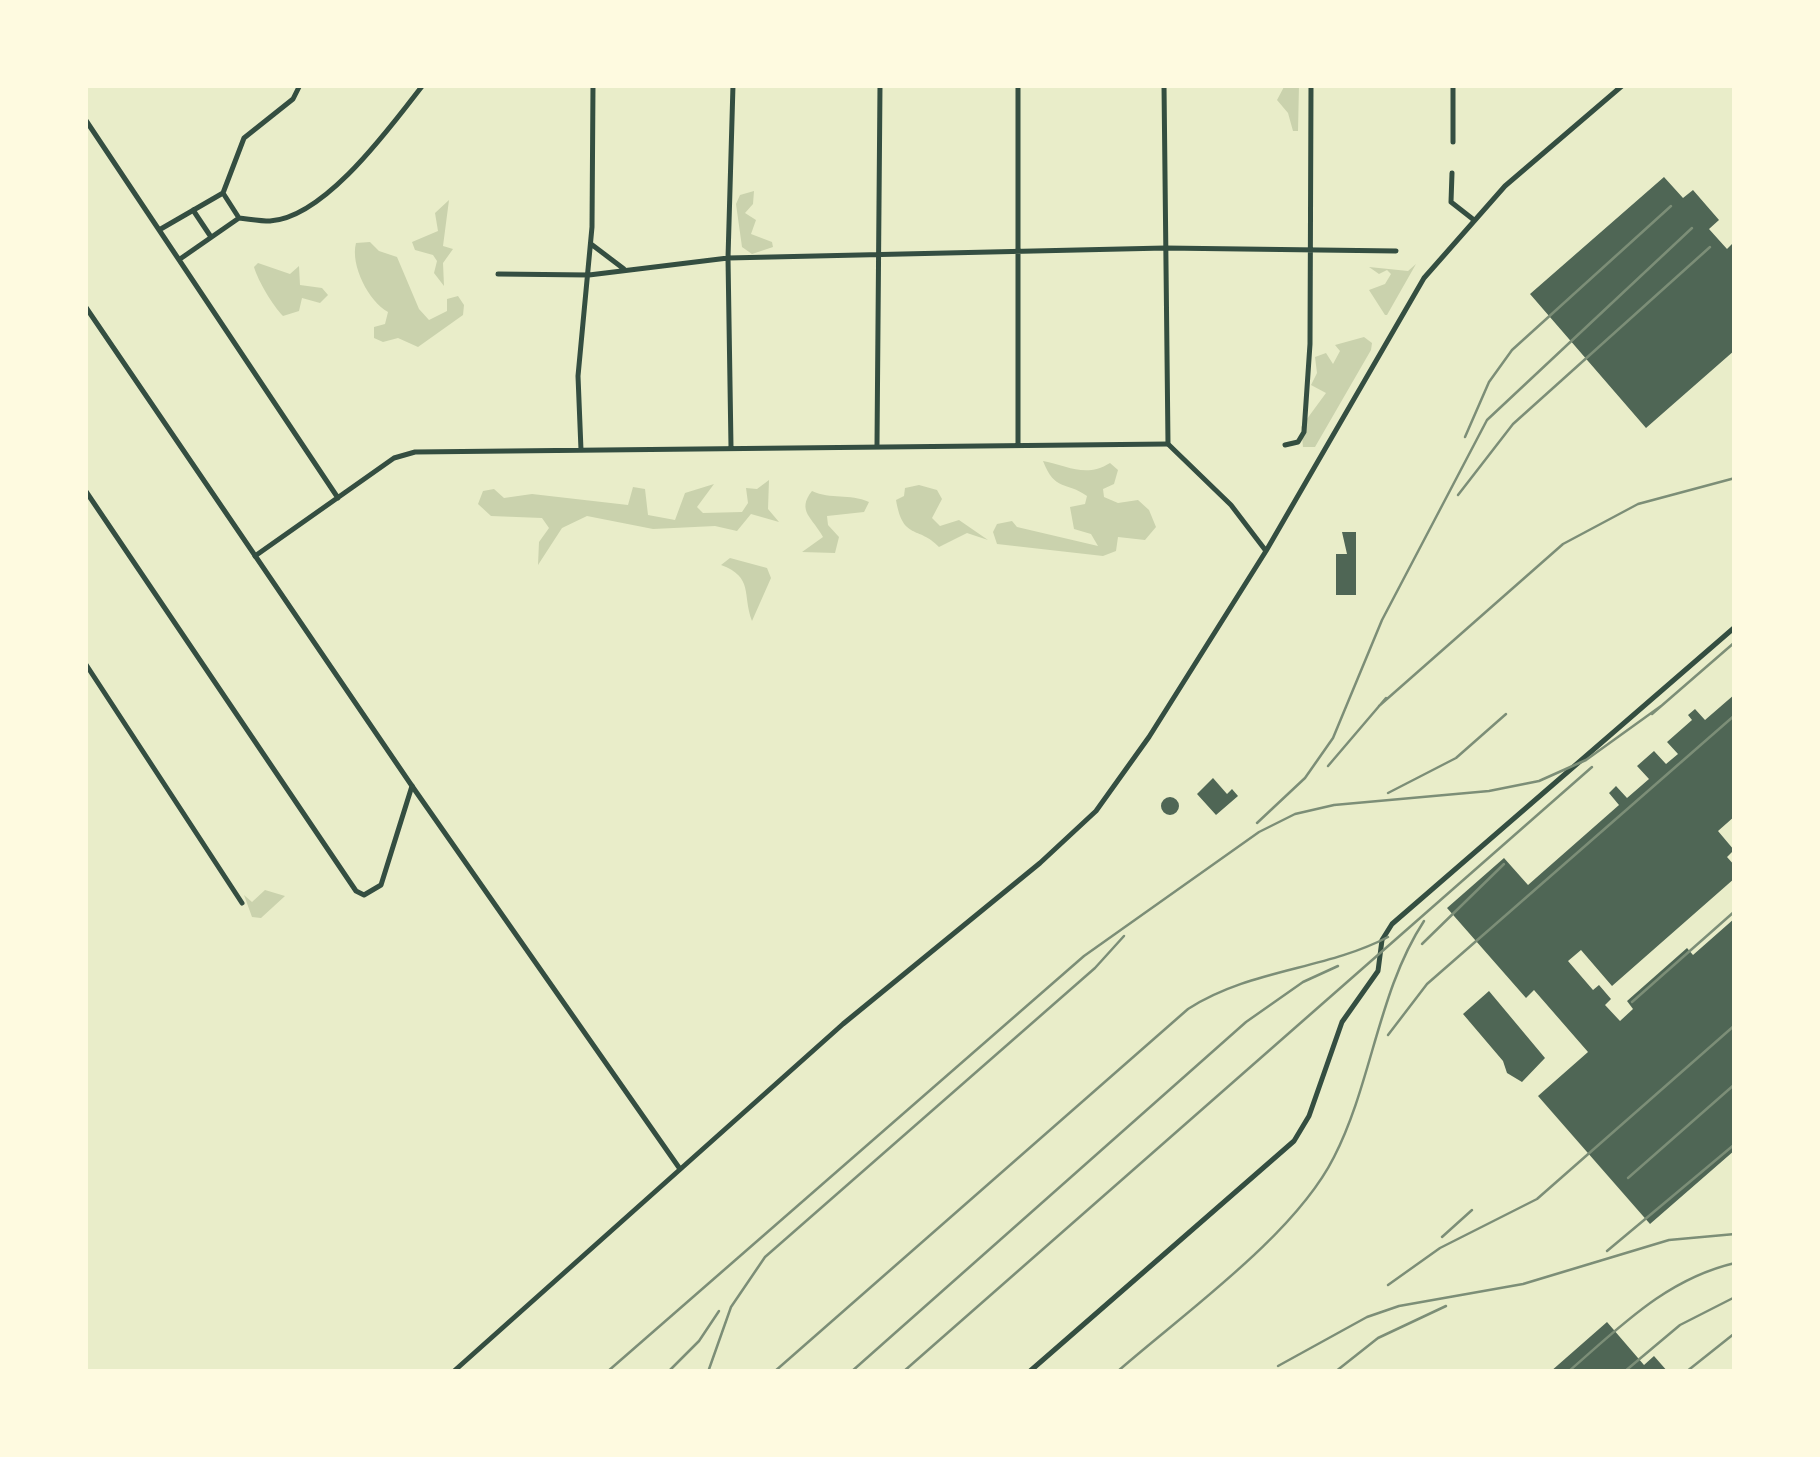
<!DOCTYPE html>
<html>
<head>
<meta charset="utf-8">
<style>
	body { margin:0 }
	#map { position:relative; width:1820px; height:1457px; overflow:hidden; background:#e9edc9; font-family:Montserrat,sans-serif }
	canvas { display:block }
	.frame { position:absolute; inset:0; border:88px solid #fefae0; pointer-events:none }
</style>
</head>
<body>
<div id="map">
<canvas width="1820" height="1457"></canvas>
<div class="frame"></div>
</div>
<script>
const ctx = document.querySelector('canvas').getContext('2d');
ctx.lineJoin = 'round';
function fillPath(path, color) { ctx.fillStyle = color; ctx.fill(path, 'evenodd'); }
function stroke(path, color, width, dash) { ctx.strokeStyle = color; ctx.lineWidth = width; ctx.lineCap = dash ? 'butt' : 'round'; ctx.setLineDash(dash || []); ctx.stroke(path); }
const green = new Path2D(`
	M1285 85H1299L1298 131H1293L1288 113 1277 100Z
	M754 191 753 204 745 213 756 220 751 234 772 242 773 247 752 254 742 247 736 204 740 195Z
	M449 200 443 246 453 249 443 263 444 286 434 273 437 261 433 255 415 250 412 242 438 231 435 213Z
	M370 242 379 251 397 257 419 309 429 320 447 311V299L458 296 464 305 463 315 418 347 398 338 383 342 374 338V327L385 324 388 312C369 302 350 265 356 243Z
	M258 263 290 274 299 266 300 285 322 288 328 295 320 303 302 298 299 311 283 316C273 306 258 281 254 267Z
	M1416 264 1387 315H1385L1369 290 1385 284 1391 274 1387 270 1379 274 1369 267 1408 271Z
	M1364 337 1372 343 1371 350 1315 447H1303L1301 427 1326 393 1311 385 1317 373 1315 357 1326 353 1333 364 1340 351 1335 345Z
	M1043 461C1068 466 1086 478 1110 463L1118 470 1114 484 1103 489 1104 497 1118 503 1138 500 1149 510 1156 527 1145 540 1118 537 1116 551 1103 556 997 544 993 532 997 524 1012 521 1017 527 1098 546 1091 534 1074 529 1070 507 1085 504 1087 496C1066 481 1055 492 1043 461Z
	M769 480 768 509 779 522 751 514 737 531 715 526 653 529 587 516 562 528 538 565 539 542 549 528 542 518 491 516 478 504 483 491 494 489 504 498 532 494 628 505 633 487 645 489 648 515 675 520 685 493 714 484 697 507 703 513 742 512 748 503 746 488 757 489Z
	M919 485 937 490 942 499 932 518 940 526 959 520 988 540 967 533 939 547C918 525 903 541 896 500L904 496 905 488Z
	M812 491C831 500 849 493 869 502L864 512 827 516 828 525 839 537 835 553 802 552 823 537C813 518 796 511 812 491Z
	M730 558 767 568 771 578 752 621C742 595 754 577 721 565Z
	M265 890 285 896 261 918 252 917 244 895 252 902Z`);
const building = new Path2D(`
	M1664 177 1683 198 1693 190 1719 220 1709 229 1727 249 1735 241V350L1646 428 1530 294Z
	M1342 532H1356V595H1336V554H1347Z
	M1735 694V816L1718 831 1734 850 1727 857 1735 866V878L1612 986 1581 950 1568 961 1593 990 1599 985 1611 999 1605 1005 1620 1021 1633 1009 1627 1001 1687 948 1693 955 1735 918V1150L1650 1224 1538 1096 1588 1052 1534 990 1526 998 1447 908 1504 858 1528 885 1619 805 1609 793 1616 786 1627 798 1649 779 1637 766 1654 751 1666 764 1678 754 1667 742 1692 720 1688 715 1695 709 1705 720Z
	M1213 778 1227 794 1232 789 1238 796 1216 815 1197 794Z
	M1161 806a9 9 0 1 1 18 0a9 9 0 1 1-18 0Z
	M1489 991 1545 1058 1522 1082 1507 1073 1503 1061 1463 1014Z
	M1607 1322 1644 1365 1654 1356 1668 1372H1550Z`);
const minor = new Path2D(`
	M300 85 293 99 244 138 223 193 239 218C249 219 260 221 270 221 325 218 391 126 423 85
	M1018 85V444
	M85 119 338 498
	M1453 142V85
	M1452 173 1451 202 1474 220
	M193 210 211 237
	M159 230 223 193
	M591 244 624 269
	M180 259 239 218
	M498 274 589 275 728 258 1165 248 1396 251
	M877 444 880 85
	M1285 445 1298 442 1304 432 1310 344 1311 85
	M731 447 728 258 733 85
	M581 450 578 376 592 227 593 85
	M85 490 356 891 364 895 381 885 412 786
	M255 556 394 458 415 452 1168 444
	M85 663 242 903
	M1029 1372 1294 1141 1309 1116 1342 1022 1378 971 1382 940 1392 924 1735 627`);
const tertiary = new Path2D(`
	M1164 85 1168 444 1231 505 1266 551
	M85 306 412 786 680 1169
	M453 1372 843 1024 1040 863 1096 811 1149 737 1266 551 1424 278 1505 186 1623 85`);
const rail = new Path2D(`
	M1465 437 1489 382 1512 350 1671 206
	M1458 495 1513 424 1710 247
	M1379 706 1563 544 1638 504 1735 478
	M1652 714 1735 642
	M1328 766 1386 698
	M1388 793 1456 758 1506 714
	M1257 823 1305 778 1333 738 1382 620 1487 420 1692 228
	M1422 944 1504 864
	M1632 1002 1735 911
	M1388 1035 1427 984 1735 715
	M1628 1178 1735 1084
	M1442 1237 1472 1210
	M1607 1251 1735 1144
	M1388 1285 1440 1248 1537 1199 1735 1025
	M1278 1366 1367 1317 1399 1306 1523 1284 1669 1240 1735 1234
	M607 1372 1084 956 1259 832 1295 814 1334 805 1489 791 1539 781 1586 760 1661 706
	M668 1372 699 1341 719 1311
	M708 1372 731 1307 765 1257 1095 968 1124 936
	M774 1372 1188 1009C1250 969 1325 970 1388 937
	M851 1372 1246 1022 1303 982 1338 966
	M903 1372 1592 767
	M1117 1372C1183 1314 1295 1235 1334 1157 1372 1083 1378 991 1424 921
	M1335 1372 1378 1338 1446 1306
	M1568 1372C1620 1327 1666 1279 1735 1263
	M1624 1372 1680 1325 1735 1297
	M1686 1372 1735 1333`);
fillPath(green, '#cad2ad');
fillPath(building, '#4f6655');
stroke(minor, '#344e41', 5);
stroke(tertiary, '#344e41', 5);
stroke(rail, '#7c8e77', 2.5);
</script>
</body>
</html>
